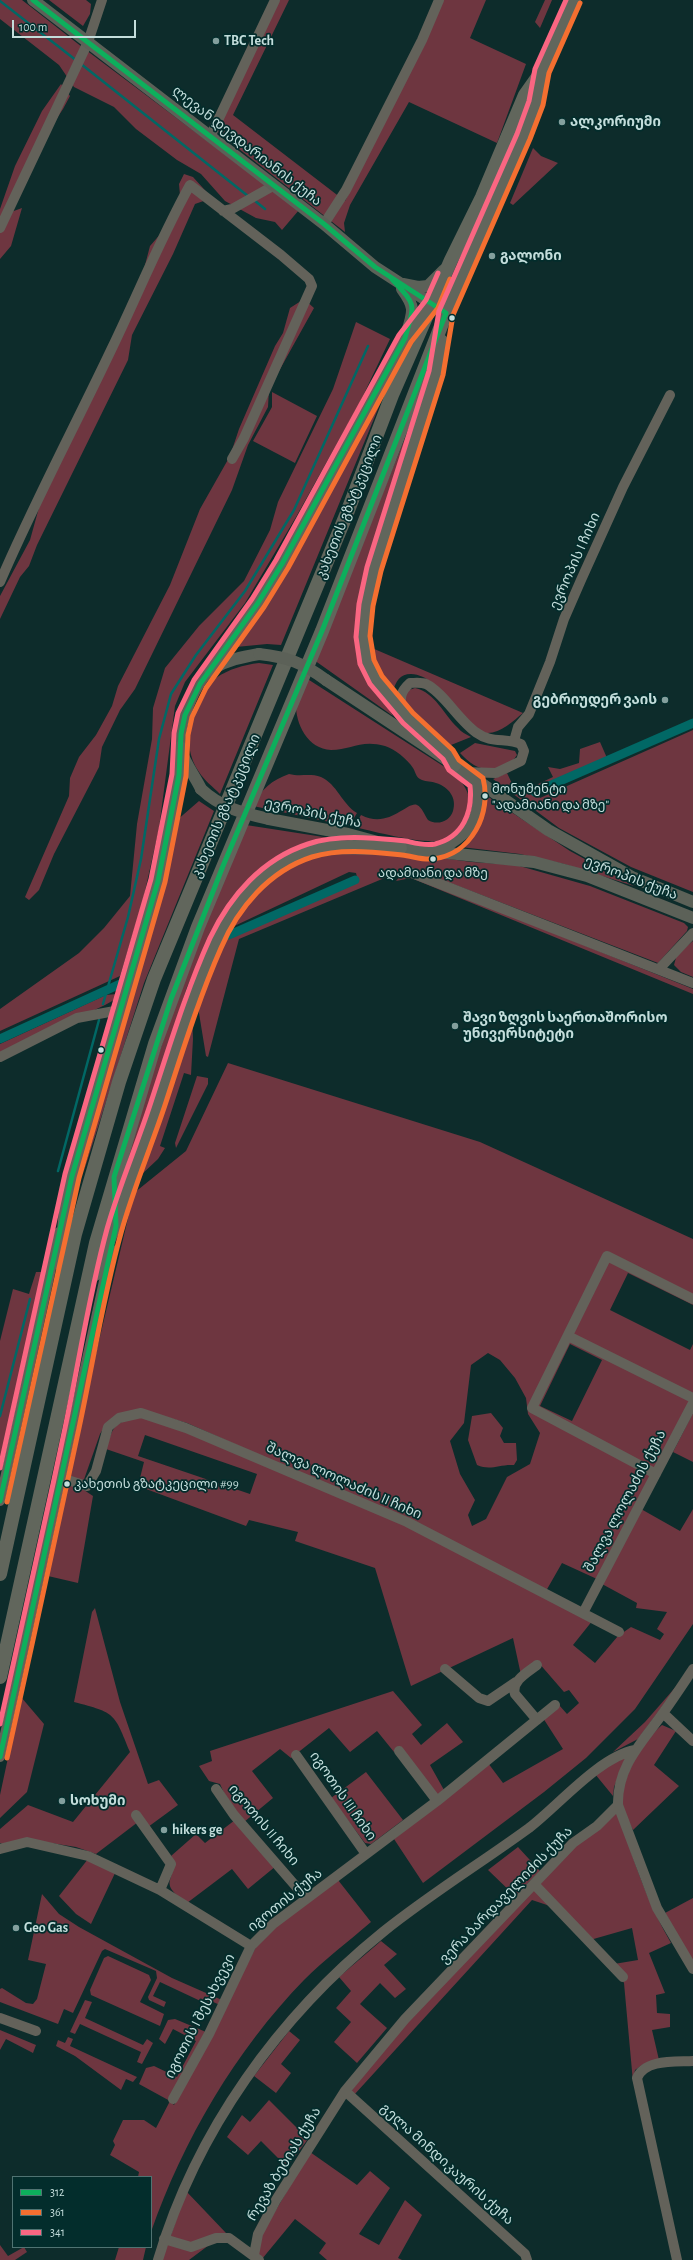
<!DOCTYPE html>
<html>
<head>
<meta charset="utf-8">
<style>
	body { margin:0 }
	#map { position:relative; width:693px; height:2260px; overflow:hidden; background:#0d2c2b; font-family:"Alegreya Sans",sans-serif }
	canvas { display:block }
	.legend { position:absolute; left:12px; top:2176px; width:140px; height:72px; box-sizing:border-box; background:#032d2c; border:1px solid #507372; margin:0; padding:5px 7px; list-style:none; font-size:12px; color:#c3dddb }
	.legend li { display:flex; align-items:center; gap:8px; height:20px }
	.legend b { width:20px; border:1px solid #507372 }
	.scale { position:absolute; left:12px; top:20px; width:124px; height:18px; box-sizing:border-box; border:2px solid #c3dddb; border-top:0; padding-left:5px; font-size:12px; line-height:14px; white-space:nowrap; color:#c3dddb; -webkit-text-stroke:3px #032d2c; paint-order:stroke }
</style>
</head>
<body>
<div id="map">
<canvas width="693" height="2260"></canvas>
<ul class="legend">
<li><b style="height:5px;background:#0daf5c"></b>312</li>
<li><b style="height:5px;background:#f46f30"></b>361</li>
<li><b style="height:5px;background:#fa6682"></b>341</li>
</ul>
<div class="scale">100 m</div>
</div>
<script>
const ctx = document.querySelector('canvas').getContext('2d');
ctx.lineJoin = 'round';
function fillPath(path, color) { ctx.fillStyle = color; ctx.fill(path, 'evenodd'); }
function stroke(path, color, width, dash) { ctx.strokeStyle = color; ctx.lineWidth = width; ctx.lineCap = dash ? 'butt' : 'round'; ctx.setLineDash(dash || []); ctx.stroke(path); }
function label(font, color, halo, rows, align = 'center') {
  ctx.font = font + ' "Alegreya Sans","Noto Sans Georgian",sans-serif'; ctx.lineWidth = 3.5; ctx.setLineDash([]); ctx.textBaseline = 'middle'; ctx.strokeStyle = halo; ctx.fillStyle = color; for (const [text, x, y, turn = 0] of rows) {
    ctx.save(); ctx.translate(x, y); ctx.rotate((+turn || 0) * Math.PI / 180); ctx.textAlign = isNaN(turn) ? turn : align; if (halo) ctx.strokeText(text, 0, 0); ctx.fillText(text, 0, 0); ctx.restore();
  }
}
const green = new Path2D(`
	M0 0H22L82 47 299 210 282 230 275 222 256 218 225 201 201 174 177 160 136 129 114 107 74 87 59 65 0 19Z
	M49 0H86L91 4 90 14 83 26Z
	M278 0H289L233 115 345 201 425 42 443 0H486L470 38 526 64 497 143 409 102 350 205 344 223 345 232 216 131Z
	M545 0H552L540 28 535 22Z
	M61 84 70 96 63 109 49 130 11 212 22 208 11 246 0 259V209L15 166 42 111Z
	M533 148 541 156 558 163 513 205 510 203Z
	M184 174 193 177 212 198 195 204 173 254 132 335 128 360 37 545 29 566 20 577 0 619V596L30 540 40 504 144 269 150 246 163 231 180 195 179 184Z
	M304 299 314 308 269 389 268 407 248 445 232 490 135 689 120 710 102 747 99 767 54 854 39 890 29 900 25 897 69 796 70 778 79 757 96 735 112 706 118 686 170 585 200 509 230 456 239 429 275 346 283 333 290 308Z
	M356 322 390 339 360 402 296 517 245 603 185 682 175 706 159 828 143 900 120 976 0 1031V1009L79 953 104 928 130 896 137 824 152 739 153 708 165 668 199 626 244 581 270 530 278 502 333 389Z
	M394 370 281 645 267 644 236 647Z
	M426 387 358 601 355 634 359 660 393 716 314 660Z
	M272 392 317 416 295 463 253 441 272 407Z
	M372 648 523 713C513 721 500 734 486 733 463 731 443 675 411 674 400 674 396 681 393 691L378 671Z
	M259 663 273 665 220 794C213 787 204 780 199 772 179 744 190 697 216 678 229 669 243 665 259 663Z
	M306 678 451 771C463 782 475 797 467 814 462 825 458 833 446 839 430 847 373 831 354 827L361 815C389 830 407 801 417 805 422 807 425 816 428 820 438 826 450 821 453 811 457 798 449 787 436 783 432 781 426 782 422 780 416 778 416 773 413 768 407 759 395 749 385 746 361 739 351 750 331 750 308 749 295 724 296 703 297 695 303 685 306 678Z
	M415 688C436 693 443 714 458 728 461 732 466 734 471 737L451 745 407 708 404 695 409 690Z
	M693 730V892L631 867 559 828 493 779 507 773 517 794 553 777 548 767 560 769 579 763 580 749 600 742 607 758 535 790 540 798Z
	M475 743 515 751 517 755C510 768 487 773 474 765 469 762 464 757 460 753Z
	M289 774C300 777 310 773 321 777 337 784 342 804 357 813L349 826 253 806C261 789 272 780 289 774Z
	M487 796 570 851 634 886 564 864 520 854 461 847C477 832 484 818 487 796Z
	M199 801 214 811 144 983 83 1174 169 860 176 821Z
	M246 825 330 838 296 848 269 863 240 889 213 930 187 987 127 1169 122 1167 182 983Z
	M329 853 419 855 472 862 516 865 590 886 684 923 688 927 687 931 658 963 414 869H406L239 939 208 1057 206 1056 198 1007 224 940 358 881 356 873 349 872 228 929C252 887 281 862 329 853Z
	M407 874 693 989V994L411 878 396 881 400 876Z
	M693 941V977L681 972 674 965 677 954Z
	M117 994 114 1000 105 1005 0 1055V1044L106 995Z
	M192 1014 193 1039 191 1075 184 1073 160 1146 165 1148 158 1159 140 1176Z
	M228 1063 480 1142 693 1239V1298L607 1255 529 1410 652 1474 597 1579 562 1563 546 1591 426 1529 187 1423 141 1410 106 1424 100 1434 81 1488 93 1496 78 1583 48 1576 89 1383 134 1193 186 1151ZM488 1353 500 1360 515 1378 526 1398 528 1414 540 1433 530 1464 507 1477 486 1519 472 1526 468 1515 475 1500 460 1474 450 1441 464 1423 471 1365Z
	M197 1076 208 1078V1084L176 1148 175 1143Z
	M609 1260 693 1302V1305L628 1273 610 1310 690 1350 693 1344V1396L572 1335Z
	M36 1272H43L0 1468V1341L13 1289 29 1294Z
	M569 1339 693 1400 655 1471 536 1407ZM570 1344 602 1360 572 1421 540 1406Z
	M491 1413 503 1428 500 1436 504 1443H516L517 1460 514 1465C499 1464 491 1471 477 1465L468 1440 472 1416Z
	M693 1413V1462L673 1452Z
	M142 1417 171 1426 404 1523 593 1620 573 1645 595 1663 618 1636 631 1627 660 1640 664 1634 657 1629 667 1612 636 1608 637 1603 602 1584 641 1509 680 1531 693 1509V1624L635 1709 586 1758 544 1792 423 1883 394 1839 488 1763 503 1783 563 1749 543 1718 559 1705 567 1714 579 1703 569 1690 564 1692 538 1662 521 1675 513 1638 411 1686 375 1568 295 1541 298 1532 249 1520 246 1526 138 1486 144 1462 106 1449C114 1423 115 1422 142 1417ZM145 1435 257 1474 250 1494 138 1456Z
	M95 1608 120 1702 148 1784 159 1780 178 1805 148 1827 138 1822 96 1854 76 1847 38 1841 5 1845 0 1843V1829L28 1805 73 1822 130 1752C114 1713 116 1713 74 1702L92 1612Z
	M680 1682 638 1739 613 1752 645 1722Z
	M393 1691 422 1725 412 1734 421 1745 447 1723 463 1742 430 1765 444 1790 437 1795 399 1748 394 1752 377 1731 350 1752 329 1728 291 1758 280 1749 252 1771 273 1798 244 1822 224 1793 220 1784 209 1781 199 1766 212 1761 210 1751Z
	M21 1697 44 1724 27 1792 0 1818V1795Z
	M662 1725 676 1731 654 1765 679 1786 633 1830C629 1822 623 1812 622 1804 622 1776 641 1742 662 1725Z
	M620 1756 626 1758 614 1787 613 1796 595 1774Z
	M366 1772 403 1820 371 1844 365 1843 331 1798Z
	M616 1812 619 1814C633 1859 647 1902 671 1943L649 1953 665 1993 656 1995 657 2013 670 2014V2027L652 2030 659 2060 642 2065 635 2070 633 2082 624 1983 614 1964 638 1960 632 1928 590 1940 540 1884 576 1844Z
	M235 1820 276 1866 248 1889 232 1869 187 1903C154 1880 180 1881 171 1856L196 1834 205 1843Z
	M518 1847 540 1871 515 1896 488 1870Z
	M88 1859 116 1871 91 1924 76 1914 59 1896Z
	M338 1880 371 1922C349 1941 325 1959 304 1980 236 2050 183 2140 151 2232V2177H138L139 2172 110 2155 115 2145 113 2141 123 2120H144L156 2128 170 2101 139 2084 146 2068 154 2066 177 2077 196 2041 173 2029 165 2044 159 2039 168 2020 175 2019 206 2032 170 2101 174 2105 257 1945 274 1927Z
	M533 1891H538L553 1907 532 1900 354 2095 351 2091 405 2023Z
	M42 1894 59 1914 79 1927 172 1978 222 2000 220 2005 211 2001 209 2005 160 1982 153 1996 166 2002 164 2007 149 2000 148 1997 157 1978 156 1971 105 1949 102 1951 73 2013 64 2009 58 2024 0 2002V1989L2 1988 26 2003 33 2004 37 1999 46 1964 28 1960Z
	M693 1898V1962L665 1913Z
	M381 1941 397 1954 384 1965 406 1989 395 1998 380 1983 360 2004 387 2028 357 2063 334 2042 351 2022 336 2008 351 1991 339 1977Z
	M108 1956 149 1975 151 1980 140 2002 164 2014 160 2026 91 1995 90 1990 104 1958Z
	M85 2000 92 2002 85 2018 143 2045 147 2039 153 2043 142 2064 137 2062 141 2052 80 2024 75 2034 70 2032Z
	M0 2030 36 2045 33 2053 6 2039 0 2050Z
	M289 2031 300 2040 281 2064 291 2073 276 2093 254 2076Z
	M68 2037 73 2039 70 2046 137 2077 133 2082 126 2079 121 2090 75 2056 56 2046 58 2040 65 2043Z
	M269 2100 308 2139 287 2167 261 2141 248 2155 227 2137 242 2115 250 2122Z
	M310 2152 357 2185 370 2171 390 2188 359 2234 379 2245 405 2200 422 2215 398 2258 402 2260H327L319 2253 326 2243 295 2219 262 2259 257 2255 260 2237Z
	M186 2191 226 2233 194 2244 170 2238Z
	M167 2243 209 2245 189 2260H162Z
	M0 2245 8 2256 24 2247 27 2252 15 2260H0Z
	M119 2247H146L143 2260H115Z`);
const stream = new Path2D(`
	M0 1 77 61
	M81 64 248 196
	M254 200 265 209
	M103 1004 128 917 141 859 159 739 171 694 196 655 245 591 294 510 368 346
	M58 1171 99 1020
	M0 1416 30 1299`);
const canal = new Path2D(`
	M535 792 693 723
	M229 935 355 880
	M0 1039 120 984`);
const minor = new Path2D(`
	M210 137 275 0
	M223 211 232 209 273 186
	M324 224 346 190 422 40 439 0
	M0 228 88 42 102 0
	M0 582C34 503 75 426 112 348 138 294 161 237 190 185L281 255 309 279 312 286 244 438 232 459
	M402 710C400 697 400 692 410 683 415 683 421 682 426 684 444 693 459 721 477 733 490 743 507 738 521 744L524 751 521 761 496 773 465 772
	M514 741 518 727 529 714 550 662 564 619 581 580 623 487 670 395
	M412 873 693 983
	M659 969 693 933
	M0 1057 77 1018 120 1010
	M568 1336 693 1398
	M656 1474 532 1408 607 1256 693 1299
	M61 1478 87 1486 96 1471 108 1427 119 1418 141 1413 186 1428 407 1522 619 1632
	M0 1501 59 1232
	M583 1613 693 1403
	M445 1669 479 1698 488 1701 516 1682
	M693 1669C683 1684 674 1698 663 1713 642 1743 617 1766 618 1805L657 1908 693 1969
	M663 1713 693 1741
	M537 1720 515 1694C511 1681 528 1672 537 1665
	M399 1751 437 1801
	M296 1755 366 1854
	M0 1757 111 1249
	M216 1789 234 1815 306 1898
	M136 1815 171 1864 160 1890
	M0 1849 27 1842 88 1856 160 1890 251 1946
	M534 1884 623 1977
	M0 2018 36 2031
	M345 2091 525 2254 527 2260
	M173 2099 209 2034 251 1946 273 1924 437 1801 555 1705
	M164 2239 191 2247 216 2238H229L259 2260
	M254 2255 258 2234 276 2200 345 2091 405 2019 573 1843 597 1826 618 1805
	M158 2260C196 2131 279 2016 383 1932 429 1895 481 1863 529 1828 559 1805 599 1757 635 1750
	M677 2260 637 2078C645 2059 675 2062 693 2061`);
const major = new Path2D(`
	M33 0 324 224 375 267 446 313
	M403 284 418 287 428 286 444 270
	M402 289C415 307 414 310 407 332
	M326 680 465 772 548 830 632 877 693 902
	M201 789C196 778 182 759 180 747 177 727 195 680 212 669 227 660 242 657 259 654
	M269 819 348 834 400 848 534 862 587 876 693 918
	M435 852C468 835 484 820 477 782`);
const highway = new Path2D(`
	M441 341 436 373 426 408 374 569 366 605 363 636 367 662 376 680 408 718 448 755 454 765
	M211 670 258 603 282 564 405 338 421 316
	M61 1264 67 1197 158 881 179 775 180 748
	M95 1274 131 1184 195 996 217 941 234 909 256 882 283 862 297 855 325 847 400 848
	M0 1574 75 1234 119 1082 154 979 347 513 392 395 451 260 482 197 525 95 542 71 574 0
	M0 1677 96 1243 155 1044 198 927 322 631 457 285 523 137 536 103 542 71`);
const majorBridge = new Path2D(`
	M259 654C288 657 303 663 326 680
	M201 789C221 808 243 813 269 819`);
const bus1 = new Path2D(`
	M0 1501 72 1176 158 881 179 775 181 734 185 715 200 684 258 603 282 564 405 338C415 302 417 307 392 279
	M0 1757 116 1226 114 1177 171 999 223 866 322 631 446 313 375 267 324 224 33 0`);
const bus2 = new Path2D(`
	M7 1502 79 1178 165 882 186 776 188 735 192 717 206 688 264 607 288 568 411 342 438 308 450 279
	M7 1758C31 1648 56 1538 79 1428 93 1363 103 1297 121 1233 133 1189 152 1145 166 1102 183 1050 199 998 221 948 238 908 269 871 312 857 341 848 373 852 402 855 412 856 422 860 432 859 472 855 492 813 483 778L459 760 453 750 413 713 382 676 374 660 370 636 373 606 381 571 443 375 453 315 530 139 543 105 549 73 580 3`);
const bus3 = new Path2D(`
	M0 1468 65 1174 151 879 172 774 174 733 178 713 194 680 252 599 276 560 399 335 426 300 438 273
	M0 1724C22 1626 44 1527 65 1428 79 1362 89 1295 107 1229 119 1186 137 1145 151 1102 169 1048 186 991 210 938 230 896 262 859 308 844 339 834 374 838 406 841 415 843 425 846 435 844 463 837 473 812 470 786L449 770 443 759 403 723 370 684 360 664 356 637 359 604 367 567 429 371 439 311 517 134 529 101 535 69 566 0`);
const markers = [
	[216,41,4,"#839f9d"],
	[562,122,4,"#839f9d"],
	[492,256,4,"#839f9d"],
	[452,318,3.5,"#c3dddb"],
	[665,700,4,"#839f9d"],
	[485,796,3.5,"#c3dddb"],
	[433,859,3.5,"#c3dddb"],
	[455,1026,4,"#839f9d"],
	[101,1050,3.5,"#c3dddb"],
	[67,1484,3.5,"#c3dddb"],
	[62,1801,4,"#839f9d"],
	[164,1830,4,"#839f9d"],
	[16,1928,4,"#839f9d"]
];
const busNames = [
	["მონუმენტი",492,789],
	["\"ადამიანი და მზე\"",492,805],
	["ადამიანი და მზე",433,873,"center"],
	["კახეთის გზატკეცილი #99",74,1484]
];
const poiNames = [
	["TBC Tech",224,41],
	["ალკორიუმი",570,122],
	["გალონი",500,256],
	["გებრიუდერ ვაის",657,700,"right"],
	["შავი ზღვის საერთაშორისო",463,1018],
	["უნივერსიტეტი",463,1034],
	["სოხუმი",70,1801],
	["hikers ge",172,1830],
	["Geo Gas",24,1928]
];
const streetNames = [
	["ლევან დევდარიანის ქუჩა",247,146,38],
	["კახეთის გზატკეცილი",349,507,-68],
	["ევროპის I ჩიხი",575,561,-66],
	["კახეთის გზატკეცილი",226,806,-67],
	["ევროპის ქუჩა",313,813,12],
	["ევროპის ქუჩა",631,878,21],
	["შალვა ლოლაძის II ჩიხი",344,1481,24],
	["შალვა ლოლაძის ქუჩა",625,1501,-62],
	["იგოთის III ჩიხი",343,1796,55],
	["იგოთის II ჩიხი",264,1825,50],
	["ვერა ბარდაველიძის ქუჩა",506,1895,-46],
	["იგოთის ქუჩა",285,1900,-39],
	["იგოთის I შესახვევი",200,2016,-63],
	["რევაზ ბებიას ქუჩა",284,2164,-59],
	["გელა მინდიკაურის ქუჩა",447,2164,42]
];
fillPath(green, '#6e3640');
stroke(stream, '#016865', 2.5);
stroke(canal, '#016865', 9);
stroke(minor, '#63625a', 10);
stroke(major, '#5c6158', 12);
stroke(highway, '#61665c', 14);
stroke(majorBridge, '#5c6158', 12);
stroke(bus1, '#0daf5c', 5);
stroke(bus2, '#f46f30', 5);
stroke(bus3, '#fa6682', 5);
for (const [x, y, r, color] of markers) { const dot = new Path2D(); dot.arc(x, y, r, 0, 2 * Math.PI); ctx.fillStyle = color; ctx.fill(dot); stroke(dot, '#032d2c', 1.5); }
label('13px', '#c3dddb', '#032d2c', busNames, 'left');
label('bold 14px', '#c3dddb', '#032d2c', poiNames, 'left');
label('14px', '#c3dddb', '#032d2c', streetNames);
</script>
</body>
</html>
